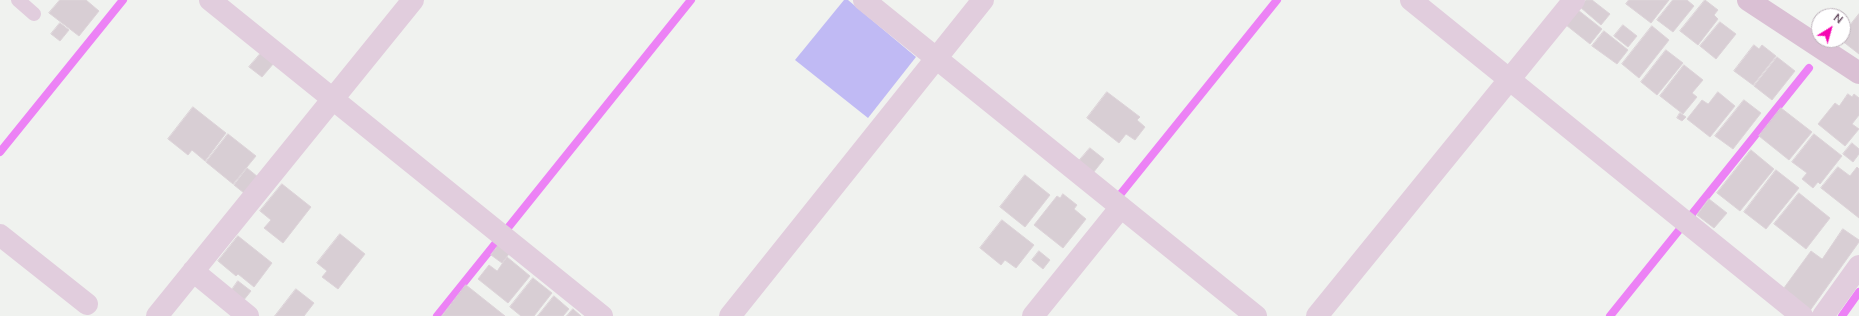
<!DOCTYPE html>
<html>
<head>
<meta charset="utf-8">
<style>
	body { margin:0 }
	#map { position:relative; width:1859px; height:316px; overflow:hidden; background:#f0f2ef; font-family:"Nunito Sans",sans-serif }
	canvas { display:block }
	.north { position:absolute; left:1811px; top:8px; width:40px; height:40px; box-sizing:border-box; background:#fff; border:1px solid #bfb5bd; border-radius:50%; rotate:37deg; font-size:11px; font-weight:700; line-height:16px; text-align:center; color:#5f455a }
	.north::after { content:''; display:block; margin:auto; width:14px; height:18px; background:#f507b2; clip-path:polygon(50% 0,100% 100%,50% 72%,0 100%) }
</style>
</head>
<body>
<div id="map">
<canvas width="1859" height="316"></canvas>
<div class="north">N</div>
</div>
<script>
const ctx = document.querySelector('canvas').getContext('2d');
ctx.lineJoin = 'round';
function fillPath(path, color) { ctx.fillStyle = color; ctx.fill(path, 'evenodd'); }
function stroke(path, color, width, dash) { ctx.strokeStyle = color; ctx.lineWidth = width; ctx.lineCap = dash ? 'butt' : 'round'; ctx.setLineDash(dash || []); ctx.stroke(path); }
const green = new Path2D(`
	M844 0H848L916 57 868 118 795 60Z`);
const stream = new Path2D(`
	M0 152 123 0
	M1119 196 1277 0
	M1692 214 1809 68
	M507 229 691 0
	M437 316 499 239
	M1610 316 1680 229
	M1842 316 1859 292`);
const building = new Path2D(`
	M60 0H86L99 11 79 36 49 13Z
	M1586 0H1592L1610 14 1601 25 1580 7Z
	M1629 0H1669L1651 23 1626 4Z
	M1673 0H1687L1694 6 1673 32 1657 20Z
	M1705 0 1718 10 1714 15 1718 19 1698 45 1680 31Z
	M1578 10 1602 29 1590 44 1566 25Z
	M1859 14V54L1841 40H1843V34Z
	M1720 22 1736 34 1716 59 1700 46Z
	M60 23 69 30 60 41 51 34Z
	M1623 25 1637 36 1628 47 1614 36Z
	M1652 26 1669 40 1639 78 1622 64Z
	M1604 31 1628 50 1617 64 1592 46Z
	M1754 45 1759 49 1762 45 1776 56 1753 85 1734 71Z
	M1666 50 1683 63 1657 95 1641 82Z
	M261 53 274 63 262 77 249 67Z
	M1777 57 1795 71 1772 100 1754 86Z
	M1684 65 1703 80 1692 93 1697 97 1683 114 1660 96Z
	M1107 92 1140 117 1137 120 1145 127 1135 140 1126 134 1119 143 1087 118Z
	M1718 92 1735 106 1710 137 1687 119 1702 100 1708 104Z
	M1848 94 1852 97 1854 94 1859 98V115L1852 124 1859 129 1845 146 1818 124 1835 103 1839 106Z
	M1744 100 1761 113 1733 149 1715 136Z
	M193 107 226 133 205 161 192 150 188 155 168 139Z
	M1781 108 1812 132 1789 160 1759 136Z
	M1680 113 1686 117 1682 121 1677 118Z
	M228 134 256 156 233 184 206 162Z
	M1814 134 1842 156 1820 184 1818 182 1813 188 1802 179 1807 173 1792 162Z
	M1852 143 1859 149V154L1853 162 1843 154Z
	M1090 148 1104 159 1093 173 1078 162Z
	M1751 150 1774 169 1740 211 1717 193Z
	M1838 167 1850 176 1857 167 1859 169V218L1821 188Z
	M247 168 258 177 244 193 234 185Z
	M1776 170 1799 188 1766 229 1744 212Z
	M1025 175 1050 195 1025 227 1000 207Z
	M282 184 311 207 283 243 264 228 271 220 260 211Z
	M1799 193 1830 218 1806 249 1774 224Z
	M1063 194 1077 205 1074 209 1086 219 1063 248 1034 225 1057 196 1060 198Z
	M1709 199 1727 213 1714 228 1697 215Z
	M1002 220 1034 245 1016 268 1005 260 1001 265 980 248Z
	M1843 229 1859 240V242L1809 312 1781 292 1811 251 1822 259Z
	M340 234 365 254 338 289 322 277 327 271 317 263Z
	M238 236 272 263 254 287 238 274 236 276 218 261Z
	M501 242 512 250 502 263 491 255Z
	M1039 251 1050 260 1043 269 1032 260Z
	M507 257 530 276 508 303 478 279 489 265 497 271Z
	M533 278 552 293 534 316H521L510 307Z
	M238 281 251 291 243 301 231 291Z
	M466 285 505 316H442Z
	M296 289 314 303 304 316H275Z
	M554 296 569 309 563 316H538Z
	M573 309 581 316H567Z`);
const lane = new Path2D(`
	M18 0 34 14`);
const street = new Path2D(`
	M210 0 602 316
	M864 0 1256 316
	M1411 0 1802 316
	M0 235 87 304
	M193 271 248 316
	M157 316 413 0
	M730 316 983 0
	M1033 316 1121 207
	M1317 316 1574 0
	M1823 316 1859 266`);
const secondary = new Path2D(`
	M1748 0 1859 73`);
fillPath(green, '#c0baf4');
stroke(stream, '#ec82f5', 8);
fillPath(building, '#d8ced4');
stroke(building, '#dcd3d8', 1);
stroke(lane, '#e1cddd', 14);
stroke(street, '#e1cddd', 22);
stroke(secondary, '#dac0d4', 22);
</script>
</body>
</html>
